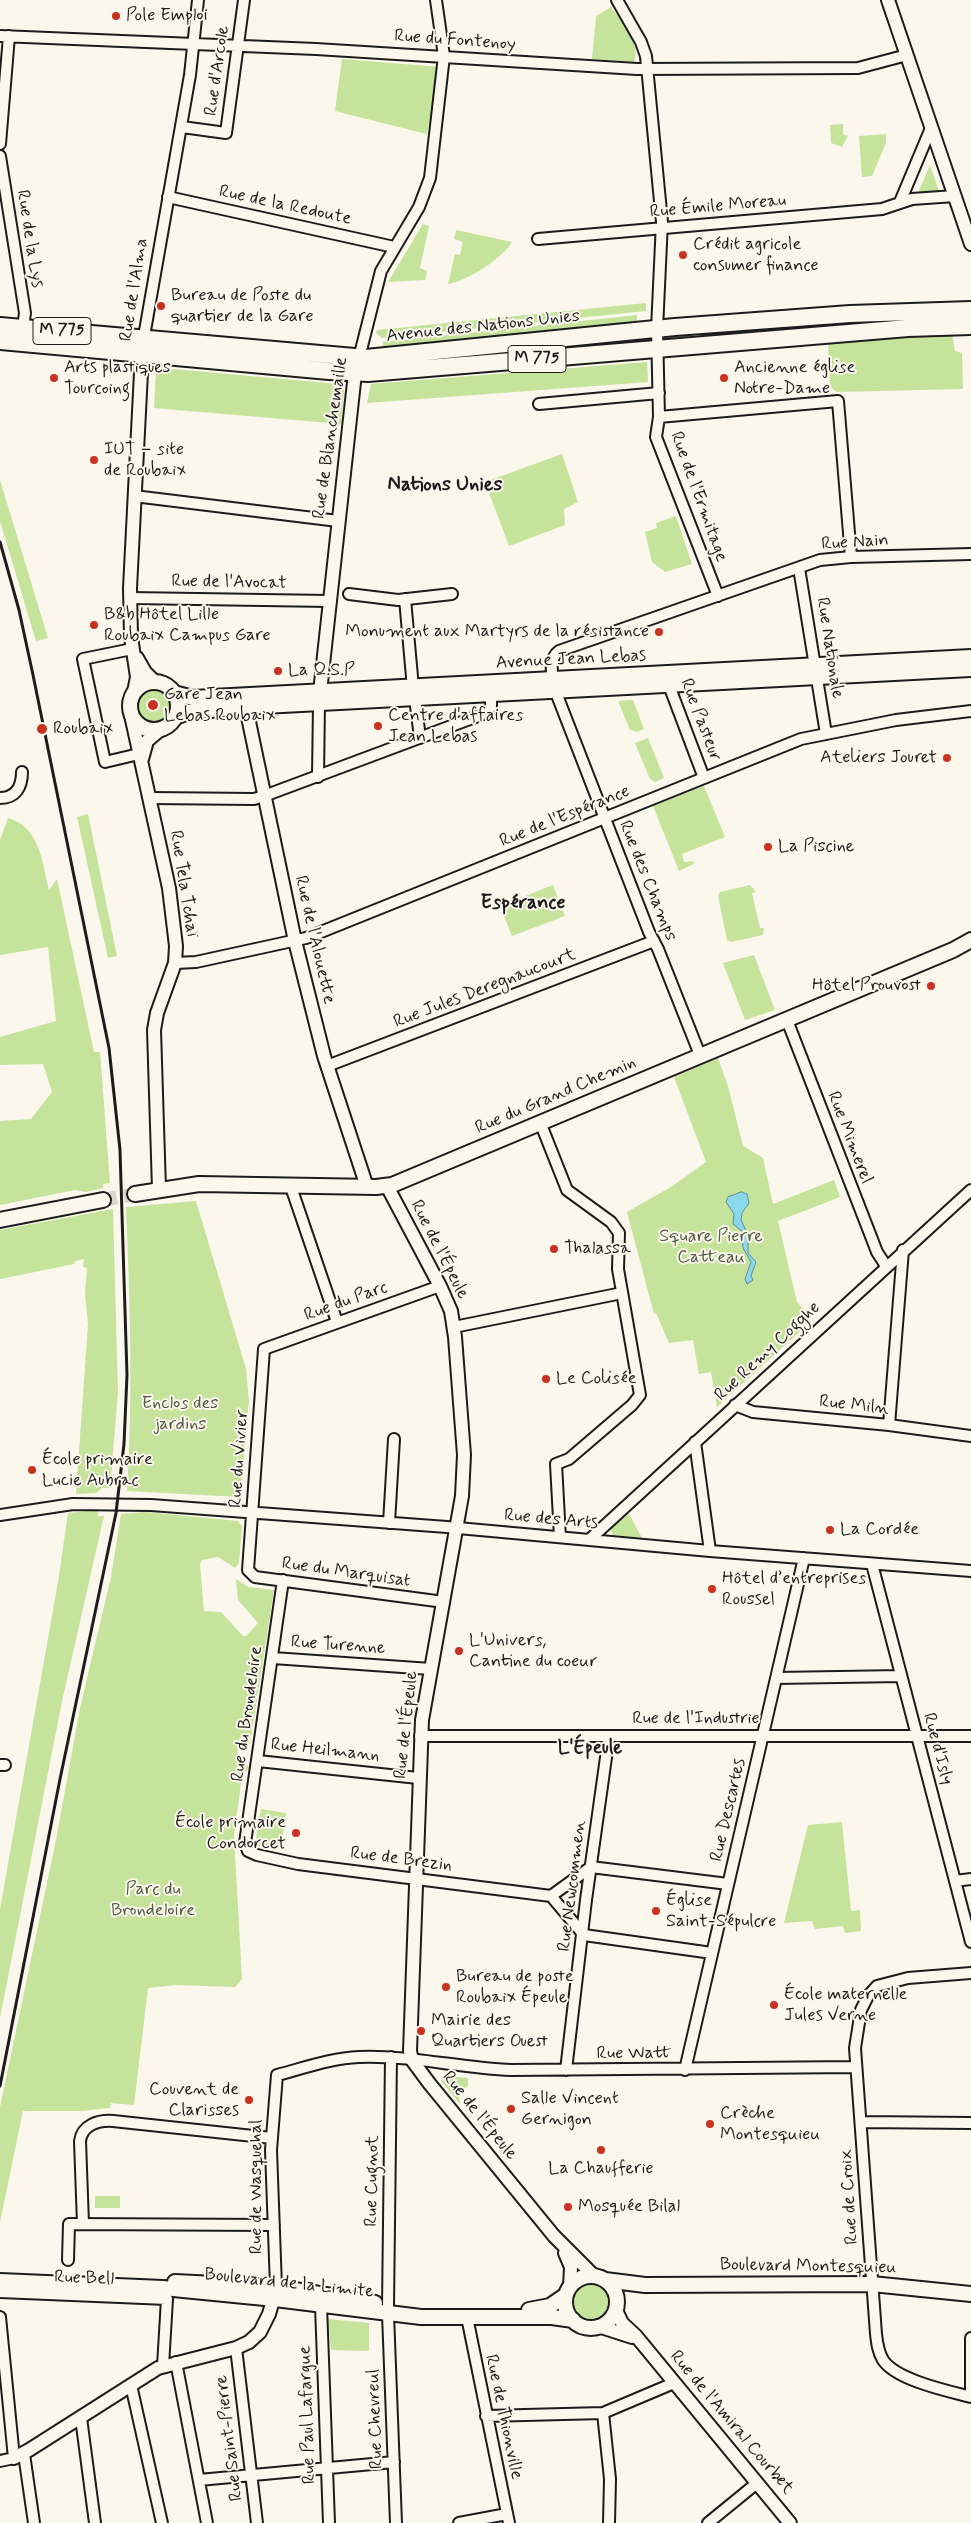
<!DOCTYPE html>
<html>
<head>
<meta charset="utf-8">
<style>
	body { margin:0 }
	canvas { display:block; background:#fbf7ec }
</style>
</head>
<body>
<canvas width="971" height="2523"></canvas>
<script>
const ctx = document.querySelector('canvas').getContext('2d');
ctx.lineJoin = 'round';
function fillPath(path, color) { ctx.fillStyle = color; ctx.fill(path, 'evenodd'); }
function stroke(path, color, width, dash) { ctx.strokeStyle = color; ctx.lineWidth = width; ctx.lineCap = dash ? 'butt' : 'round'; ctx.setLineDash(dash || []); ctx.stroke(path); }
function label(font, color, halo, rows, align = 'center') {
  ctx.font = font + ' Mynerve,sans-serif'; ctx.lineWidth = 4; ctx.setLineDash([]); ctx.textBaseline = 'middle'; ctx.strokeStyle = halo; ctx.fillStyle = color; for (const [text, x, y, turn = 0] of rows) {
    ctx.save(); ctx.translate(x, y); ctx.rotate((+turn || 0) * Math.PI / 180); ctx.textAlign = isNaN(turn) ? turn : align; if (halo) ctx.strokeText(text, 0, 0); ctx.fillText(text, 0, 0); ctx.restore();
  }
}
const green = new Path2D(`
	M611 7C622 22 642 44 634 62L592 59 596 16Z
	M342 59 440 67 427 134 335 111Z
	M843 124V134L848 136 842 147 831 143 830 125Z
	M886 134V143L872 176 862 177 859 136Z
	M930 165 939 191 918 193Z
	M423 224 429 226 420 268 427 271 425 280 388 282Z
	M456 230 512 242C503 258 466 282 448 284L455 254 460 255 463 242 454 239Z
	M646 303V311L382 338 376 333 377 330Z
	M637 315V322L382 349 383 342Z
	M864 318V326L668 342V332Z
	M952 334 955 351 962 353 963 389 837 392 830 387 828 341Z
	M639 335 640 345 514 355 375 362Z
	M647 362 648 382 367 403 371 384Z
	M161 368 339 384 344 388 341 424 154 408 156 371Z
	M562 454 578 502 564 509 565 525 509 546 485 482Z
	M0 480 48 638 36 641 0 521Z
	M676 516 692 564 665 572 652 562 645 532 657 528 656 523Z
	M155 687 167 693 173 705C173 731 138 733 134 707 136 695 143 688 155 687Z
	M633 700 644 729 637 732 630 730 618 701Z
	M648 738 664 778 655 782 650 779 635 743Z
	M704 786 725 837 682 854 684 862 693 861 694 864 679 871 653 806Z
	M88 814 117 956 108 958 77 817Z
	M8 818C40 827 42 862 49 890L57 879 94 1052H100L110 1183 103 1184V1188L86 1192 75 1190 0 1205V1121L31 1119 52 1092 43 1064 0 1065V1037L56 1021 48 947 0 955V840Z
	M553 885 565 916 512 936 500 906Z
	M750 885 756 892 752 893 760 928H764L763 935 731 942 727 940 718 896 720 892Z
	M754 955 775 1010 745 1020 723 963Z
	M718 1058 728 1086 743 1146 763 1158 773 1204 834 1180 840 1197 778 1221 797 1302 807 1313 803 1317 808 1324 717 1407 711 1372 699 1374 693 1340 669 1343 656 1313 654 1314 627 1212 671 1187 706 1162 674 1077Z
	M196 1201 246 1369 249 1401 240 1497 127 1491C133 1396 130 1302 126 1207Z
	M113 1209 118 1393 110 1488H102L96 1493 76 1494 88 1324 85 1294 87 1268 83 1267 84 1259 75 1261 74 1264 0 1279V1230Z
	M98 1510V1516H104L62 1701 0 2018V1909L58 1582 68 1513Z
	M146 1512 238 1521 242 1526 239 1563 235 1568 218 1557 202 1560 200 1564 204 1611 221 1612 243 1636H246L258 1623 238 1600 236 1579 248 1587 274 1590 250 1744H239L237 1756 243 1758 249 1768 242 1776 234 1836 242 1979 235 1987 176 1985 148 1988 134 2105 111 2103 110 2108 82 2111H23L0 2222V2107L56 1840 80 1708 111 1577 121 1514Z
	M629 1514 642 1538 612 1535 611 1528Z
	M261 1809 286 1813 281 1849 255 1845Z
	M842 1822 851 1911 860 1910 861 1931 845 1933 843 1926 815 1929 812 1921 784 1923 808 1825Z
	M443 2076 468 2078V2086L459 2094 460 2104 441 2081Z
	M95 2196H120V2208H95Z
	M574 2302a17 17 0 1 1 34 0a17 17 0 1 1-34 0Z
	M328 2319 369 2323V2351L331 2350Z`);
const water = new Path2D(`
	M742 1192 747 1194 749 1203 742 1213 741 1220 748 1235V1253L756 1262 751 1276 753 1280 747 1284 745 1279 751 1262 743 1248 742 1231 733 1224 734 1214 726 1202 728 1197Z`);
const secondaryTunnel = new Path2D(`
	M103 1200 135 1194`);
const minor = new Path2D(`
	M617 0 641 42 646 56 662 222 657 329 659 417 656 437 718 596
	M0 36 316 49 637 69 858 68 907 55
	M182 127 226 133 244 0
	M0 144 9 36
	M0 156 25 313 23 327 19 331
	M168 197 394 247
	M900 202 931 128
	M538 239 882 209 912 199 955 196
	M143 342 190 75 198 0
	M358 362 381 271 419 207 430 178 444 56 436 0
	M539 404 659 393
	M659 417 838 401 851 557
	M134 496 338 521
	M799 568 826 734
	M349 594 398 600 452 594
	M130 598 329 601
	M405 599 413 688
	M132 649 83 659 105 762 143 753
	M667 680 704 778
	M415 698 420 738
	M318 777 319 703
	M0 798C16 798 22 787 22 772
	M150 798 254 799 264 796 486 713 491 707V687
	M175 963 196 962 306 938 801 739 896 720 971 711
	M787 1020 877 1252 886 1266
	M700 1055 658 949 649 932 555 690C553 678 547 660 559 651L820 560 851 557 971 554
	M327 1066 654 941
	M540 1122 567 1190 611 1222 619 1233 618 1269 640 1395 632 1405 569 1459 556 1464 560 1537
	M290 1184 337 1322
	M440 1286 264 1349 248 1570 255 1577 444 1602
	M454 1327 622 1293
	M735 1405 753 1412 889 1425 971 1436
	M889 1425 903 1250
	M695 1442 710 1551
	M0 1515 73 1504 151 1505 447 1527 710 1551 971 1571
	M389 1523 394 1439
	M589 1540 971 1190
	M872 1564 971 1942
	M283 1580 245 1843 248 1851 257 1855 298 1864 551 1896
	M273 1658 431 1669
	M776 1678 901 1676
	M420 1736H971
	M258 1761 418 1778
	M0 1765H5
	M955 1881 971 1879
	M551 1896 591 1867 728 1884
	M551 1896 584 1935 712 1953
	M971 1973 908 1978 877 1986 868 1996 861 2010 855 2048 876 2334C877 2343 878 2352 883 2360 896 2380 948 2391 971 2397
	M566 2070 586 1900 609 1736
	M685 2070 804 1558
	M861 2122 971 2123
	M83 2224 80 2141C82 2125 98 2120 113 2121L272 2138
	M68 2260 69 2224 274 2225
	M276 2287 271 2150 277 2075C304 2068 332 2058 359 2057 410 2055 460 2068 511 2070L856 2067
	M0 2292 167 2299 163 2366
	M321 2306 329 2523
	M388 2306 391 2057
	M388 2314 396 2523
	M0 2317 14 2458 0 2461
	M467 2317 509 2523
	M971 2338V2397
	M236 2348 257 2523
	M176 2362 207 2523
	M131 2385 162 2523
	M603 2413 610 2479 609 2523
	M486 2416 603 2413 674 2383
	M81 2418 95 2523
	M24 2454 34 2523
	M199 2480 394 2462
	M459 2523 507 2514
	M708 2523 757 2483`);
const tertiary = new Path2D(`
	M888 0 971 244
	M137 658 145 672 155 682
	M134 692 137 677 131 637 130 588 142 353
	M244 698 295 941 324 1056 367 1187
	M319 701 355 373
	M131 715 169 888 176 946 175 963 157 1013 154 1030 159 1189
	M142 759 147 741 160 730
	M387 1186 440 1286 451 1311 455 1337 464 1455 462 1496 422 1720 410 2051 412 2060 429 2083 554 2236 594 2276
	M565 2253 571 2267 570 2287
	M616 2310 622 2323 636 2336 790 2523
	M598 2326 632 2337
	M14 2458 29 2450 158 2368 236 2348 249 2342 260 2332 269 2314 276 2290`);
const secondary = new Path2D(`
	M130 706a24 24 0 1 1 48 0a24 24 0 1 1-48 0Z
	M174 693 193 698 971 657
	M175 717 188 712 244 707 971 669
	M135 1194 199 1184 376 1187 392 1185 953 950 971 940
	M0 1220 103 1200
	M565 2302a26 26 0 1 1 52 0a26 26 0 1 1-52 0Z
	M605 2280 645 2285 872 2284 971 2294
	M0 2281 163 2288 275 2299 421 2317H552L573 2320
	M175 2282 276 2287 375 2303
	M529 2310 550 2306 566 2295`);
const primary = new Path2D(`
	M0 326 366 358 675 327 850 314 971 310
	M0 341 329 371 368 373 908 328 971 326`);
const rail = new Path2D(`
	M0 542 19 610 33 675 109 1048 120 1150 127 1375 124 1444 116 1513 60 1779 0 2086`);
const markers = [
	[116,16,5,"#c8321e"],
	[683,255,5,"#c8321e"],
	[161,306,5,"#c8321e"],
	[54,378,5,"#c8321e"],
	[724,378,5,"#c8321e"],
	[94,460,5,"#c8321e"],
	[94,625,5,"#c8321e"],
	[659,632,5,"#c8321e"],
	[278,671,5,"#c8321e"],
	[153,705,6,"#c8321e"],
	[378,726,5,"#c8321e"],
	[42,729,6,"#c8321e"],
	[947,758,5,"#c8321e"],
	[768,847,5,"#c8321e"],
	[931,986,5,"#c8321e"],
	[554,1249,5,"#c8321e"],
	[546,1379,5,"#c8321e"],
	[32,1470,5,"#c8321e"],
	[830,1530,5,"#c8321e"],
	[712,1589,5,"#c8321e"],
	[459,1651,5,"#c8321e"],
	[296,1833,5,"#c8321e"],
	[656,1911,5,"#c8321e"],
	[446,1987,5,"#c8321e"],
	[774,2005,5,"#c8321e"],
	[421,2031,5,"#c8321e"],
	[249,2100,5,"#c8321e"],
	[511,2109,5,"#c8321e"],
	[710,2124,5,"#c8321e"],
	[601,2150,5,"#c8321e"],
	[568,2207,5,"#c8321e"]
];
const shields = [
	[62,331,58],
	[537,359,58]
];
const shieldNames = [
	["M 775",62,331],
	["M 775",537,359]
];
const poiNames = [
	["Pole Emploi",126,16],
	["Crédit agricole",693,245],
	["consumer finance",693,266],
	["Bureau de Poste du",171,296],
	["quartier de la Gare",171,317],
	["Arts plastiques",64,368],
	["Tourcoing",64,389],
	["Ancienne église",734,368],
	["Notre-Dame",734,389],
	["IUT − site",104,450],
	["de Roubaix",104,471],
	["B&b Hôtel Lille",104,615],
	["Roubaix Campus Gare",104,636],
	["Monument aux Martyrs de la résistance",649,632,"right"],
	["La Q.S.P",288,671],
	["Gare Jean",164,695],
	["Lebas Roubaix",164,716],
	["Centre d'affaires",388,716],
	["Jean Lebas",388,737],
	["Roubaix",53,729],
	["Ateliers Jouret",937,758,"right"],
	["La Piscine",778,847],
	["Hôtel Prouvost",921,986,"right"],
	["Thalassa",564,1249],
	["Le Colisée",556,1379],
	["École primaire",42,1460],
	["Lucie Aubrac",42,1481],
	["La Cordée",840,1530],
	["Hôtel d’entreprises",722,1579],
	["Roussel",722,1600],
	["L'Univers,",469,1641],
	["Cantine du coeur",469,1662],
	["École primaire",286,1823,"right"],
	["Condorcet",286,1844,"right"],
	["Église",666,1901],
	["Saint-Sépulcre",666,1922],
	["Bureau de poste",456,1977],
	["Roubaix Épeule",456,1998],
	["École maternelle",784,1995],
	["Jules Verne",784,2016],
	["Mairie des",431,2021],
	["Quartiers Ouest",431,2042],
	["Couvent de",239,2090,"right"],
	["Clarisses",239,2111,"right"],
	["Salle Vincent",521,2099],
	["Gernigon",521,2120],
	["Crèche",720,2114],
	["Montesquieu",720,2135],
	["La Chaufferie",601,2169,"center"],
	["Mosquée Bilal",578,2207]
];
const streetNames = [
	["Rue du Fontenoy",455,41,4],
	["Rue d'Arcole",218,71,-82],
	["Rue de la Redoute",285,206,12],
	["Rue Émile Moreau",718,207,-5],
	["Rue de la Lys",29,239,81],
	["Rue de l'Alma",135,290,-81],
	["Avenue des Nations Unies",483,327,-6],
	["Rue de Blanchemaille",331,438,-82],
	["Rue de l'Ermitage",698,497,70],
	["Rue Nain",855,543,-4],
	["Rue de l'Avocat",229,583,1],
	["Rue Nationale",829,648,81],
	["Avenue Jean Lebas",571,660,-3],
	["Rue Pasteur",700,720,69],
	["Rue de l'Espérance",565,817,-22],
	["Rue des Champs",647,881,68],
	["Rue Tela Tchaï",183,884,81],
	["Rue de l'Alouette",314,940,77],
	["Rue Jules Deregnaucourt",485,989,-21],
	["Rue du Grand Chemin",556,1096,-23],
	["Rue Mimerel",849,1138,69],
	["Rue de l'Épeule",439,1250,63],
	["Rue du Parc",346,1302,-20],
	["Rue Remy Cogghe",768,1352,-43],
	["Rue Miln",854,1406,6],
	["Rue du Vivier",240,1459,-86],
	["Rue des Arts",551,1520,5],
	["Rue du Marquisat",346,1573,8],
	["Rue Turenne",338,1646,4],
	["Rue du Brondeloire",248,1714,-82],
	["Rue de l'Industrie",696,1719],
	["Rue de l'Épeule",407,1725,-84],
	["Rue d'Isly",937,1749,75],
	["Rue Heilmann",325,1751,6],
	["Rue Descartes",729,1810,-77],
	["Rue de Brezin",401,1860,7],
	["Rue Newcommen",573,1886,-83],
	["Rue Watt",634,2054],
	["Rue de l'Épeule",479,2116,51],
	["Rue Cugnot",373,2181,-89],
	["Rue de Wasquehal",257,2187,-90],
	["Rue de Croix",850,2197,-94],
	["Boulevard Montesquieu",808,2267,1],
	["Rue Bell",84,2279,2],
	["Boulevard de la Limite",289,2284,6],
	["Rue Paul Lafargue",308,2415,-92],
	["Rue de Thionville",503,2417,78],
	["Rue Chevreul",376,2419,-92],
	["Rue de l'Amiral Courbet",731,2423,50],
	["Rue Saint-Pierre",230,2438,-97]
];
const parkNames = [
	["Square Pierre",711,1237],
	["Catteau",711,1258],
	["Enclos des",180,1404],
	["jardins",180,1425],
	["Parc du",153,1890],
	["Brondeloire",153,1911]
];
const neighbourhoodNames = [
	["L'Épeule",590,1749]
];
const quarterNames = [
	["Nations Unies",445,486],
	["Espérance",523,904]
];
fillPath(green, '#c5e39b');
fillPath(water, '#8bd7ec');
stroke(water, '#5f8c99', 1);
stroke(secondaryTunnel, '#dad6cd', 14, [14, 7]);
stroke(minor, '#1c1c1c', 14);
stroke(tertiary, '#1c1c1c', 16);
stroke(secondary, '#1c1c1c', 18);
stroke(primary, '#1c1c1c', 20);
stroke(minor, '#fbf7ec', 10);
stroke(tertiary, '#fbf7ec', 12);
stroke(secondary, '#fbf7ec', 14);
stroke(primary, '#fbf7ec', 16);
stroke(rail, '#1c1c1c', 3);
for (const [x, y, r, color] of markers) { const dot = new Path2D(); dot.arc(x, y, r, 0, 2 * Math.PI); ctx.fillStyle = color; ctx.fill(dot); stroke(dot, '#fbf7ec', 2); }
for (const [x, y, w] of shields) { const box = new Path2D(); box.roundRect(x - w / 2, y - 13.5, w, 27, 4); ctx.fillStyle = '#fbf7ec'; ctx.fill(box); stroke(box, '#1c1c1c', 1); }
label('bold 16px', '#1c1c1c', null, shieldNames);
label('18px', '#1c1c1c', '#fbf7ec', poiNames, 'left');
label('18px', '#1c1c1c', '#fbf7ec', streetNames);
label('18px', '#4f5842', '#fbf7ec', parkNames);
label('bold 19px', '#1c1c1c', '#fbf7ec', neighbourhoodNames);
label('bold 20px', '#1c1c1c', '#fbf7ec', quarterNames);
</script>
</body>
</html>
